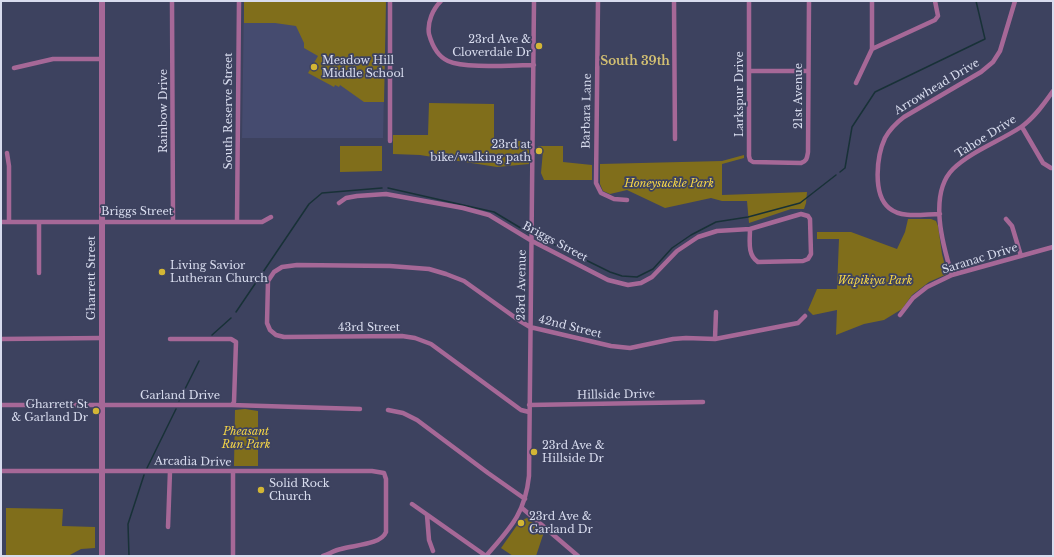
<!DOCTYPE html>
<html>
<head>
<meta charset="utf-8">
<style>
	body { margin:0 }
	#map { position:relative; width:1054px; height:557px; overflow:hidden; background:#3d425f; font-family:"Libre Baskerville",serif }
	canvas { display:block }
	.frame { position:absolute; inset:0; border:2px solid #d8dcee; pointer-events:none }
</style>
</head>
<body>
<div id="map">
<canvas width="1054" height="557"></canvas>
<div class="frame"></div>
</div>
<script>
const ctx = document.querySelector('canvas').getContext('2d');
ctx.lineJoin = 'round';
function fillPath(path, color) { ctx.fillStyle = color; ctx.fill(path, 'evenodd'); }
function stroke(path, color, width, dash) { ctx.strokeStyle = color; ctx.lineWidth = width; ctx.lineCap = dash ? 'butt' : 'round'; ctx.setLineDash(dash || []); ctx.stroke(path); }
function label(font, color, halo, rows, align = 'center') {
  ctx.font = font + ' "Libre Baskerville",serif'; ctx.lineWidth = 3.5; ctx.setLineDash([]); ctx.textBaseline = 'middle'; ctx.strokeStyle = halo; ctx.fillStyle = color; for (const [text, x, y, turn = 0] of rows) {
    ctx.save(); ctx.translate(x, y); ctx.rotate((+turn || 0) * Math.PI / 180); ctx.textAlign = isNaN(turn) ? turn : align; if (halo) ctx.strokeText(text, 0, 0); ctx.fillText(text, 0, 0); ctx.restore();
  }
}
const built = new Path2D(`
	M244 1H386L383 138H242Z`);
const green = new Path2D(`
	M244 1H386L384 102H364L340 85 339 87 335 85 334 87 308 73 318 56 304 48V43L296 26 275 23H244Z
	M429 103 494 104V141H529V164L497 167 420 155 393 154V135H428Z
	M340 146H382V171L340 172Z
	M538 146H563V162L592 165V180H544L541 173 543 151 538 149Z
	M744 155V158L722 164V195L807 192 806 203 804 209H791L749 223 747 201H722L711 198 665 208 627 190 610 194 603 191 600 184V164L722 161Z
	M908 219H931L936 221 938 226 942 254 947 274 929 282 912 295 902 309 884 320 864 324 836 335 837 310 813 315 808 310 817 289H837L839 239H817V232H851L897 249 905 232Z
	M245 409 258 411V466H234L235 410Z
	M6 508 63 509 62 526 95 527V548L81 549 68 556H6Z
	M527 518 544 532 536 556H513L501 548 520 521Z`);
const stream = new Path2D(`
	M840 172 845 168 852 127 875 92 985 39 976 1
	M388 188 494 212 529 233
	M537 236 610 272 622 276 637 277 653 269 672 248 691 235 716 222 748 217 800 203 836 175
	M236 312 309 204 322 193 382 188
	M212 335 231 318
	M179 401 199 361
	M147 468 176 409
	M129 556 128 524 144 475`);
const minor = new Path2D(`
	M172 1 173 221
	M441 1C433 9 427 22 429 34 432 45 437 56 448 61 465 69 513 65 534 65
	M598 1 596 183 601 193 614 199 627 200
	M674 1 675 139
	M749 1V156L750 160 753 162 801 163C807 161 807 158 808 152L809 1
	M872 49 935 20 938 16 935 1
	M14 68 53 59H102
	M749 71H808
	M856 83 872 49V1
	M1022 127 1043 163 1051 168
	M390 141V1
	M7 153 9 166V222
	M339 203 346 198 357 196 386 194 463 208 489 215 532 241 608 280 628 285 641 283 652 277 677 251 698 237 717 231 750 229 801 214 808 216 810 219 811 254 808 259 803 261 758 262C747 255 750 240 750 229
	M940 214C924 214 902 219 889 208 872 194 877 155 885 138 890 129 896 123 904 117L981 72 993 62 1000 51 1015 1
	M1006 219 1012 226 1021 256
	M1 222H262L271 217
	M39 222V273
	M237 222 239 1
	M952 275C943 246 928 194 953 169 970 152 1000 141 1021 127 1034 118 1044 104 1053 91
	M900 315 913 298 927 287 952 275 1053 247
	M1 339 102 338
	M170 339H231L236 342 234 402 232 405
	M715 339 716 312
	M1 405H232L360 409
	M529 405 703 402
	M388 410 403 413 417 420 488 473 525 499
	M529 412 521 410 431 344 415 338 402 336 284 337 276 335 270 330 267 323 268 281 274 272 282 267 297 265 390 266 429 269 446 274 464 281 520 321 530 327 611 346 630 348 673 339 686 338 715 339 798 323 805 316
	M1 471C125 471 249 472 372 471L384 473 386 479V532C381 545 353 545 341 549 335 550 329 554 323 556
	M412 504 486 556
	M522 508 578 556
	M427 515 429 540 433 551
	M168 527 170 471
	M233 556V472
	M486 556C510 528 525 514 529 476L534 1`);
const tertiary = new Path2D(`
	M102 556V1`);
const markers = [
	[539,46,4,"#d3b635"],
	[314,67,4,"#d3b635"],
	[539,151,4,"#d3b635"],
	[162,272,4,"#d3b635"],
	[96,411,4,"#d3b635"],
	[534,452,4,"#d3b635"],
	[261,490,4,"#d3b635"],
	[521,523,4,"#d3b635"]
];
const poiNames = [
	["23rd Ave &",531,40,"right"],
	["Cloverdale Dr",531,53,"right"],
	["Meadow Hill",322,61],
	["Middle School",322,74],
	["23rd at",531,145,"right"],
	["bike/walking path",531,158,"right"],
	["Living Savior",170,266],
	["Lutheran Church",170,279],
	["Gharrett St",88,405,"right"],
	["& Garland Dr",88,418,"right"],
	["23rd Ave &",542,446],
	["Hillside Dr",542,459],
	["Solid Rock",269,484],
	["Church",269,497],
	["23rd Ave &",529,517],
	["Garland Dr",529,530]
];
const streetNames = [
	["Arrowhead Drive",937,87,-31],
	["Larkspur Drive",740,94,-90],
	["21st Avenue",799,96,-90],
	["Rainbow Drive",164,111,-90],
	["South Reserve Street",229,111,-90],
	["Barbara Lane",587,111,-89],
	["Tahoe Drive",986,137,-32],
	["Briggs Street",137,212],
	["Briggs Street",555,242,28],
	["Saranac Drive",980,259,-17],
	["Gharrett Street",92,278,-90],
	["23rd Avenue",522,285,-89],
	["42nd Street",570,327,14],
	["43rd Street",369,328],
	["Hillside Drive",616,395,-1],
	["Garland Drive",180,396],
	["Arcadia Drive",193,462,1]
];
const parkNames = [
	["Honeysuckle Park",669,184],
	["Wapikiya Park",875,281],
	["Pheasant",246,432],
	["Run Park",246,445]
];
const neighbourhoodNames = [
	["South 39th",635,62]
];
fillPath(built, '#454b6f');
fillPath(green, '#806e1b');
stroke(stream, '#183137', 1.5);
stroke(minor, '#a66897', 4.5);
stroke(tertiary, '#a66897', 6);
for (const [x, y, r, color] of markers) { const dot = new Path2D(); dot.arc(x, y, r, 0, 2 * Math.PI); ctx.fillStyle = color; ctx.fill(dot); stroke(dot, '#3d425f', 1.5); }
label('11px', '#d8dcee', '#3d425f', poiNames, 'left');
label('11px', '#d8dcee', '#3d425f', streetNames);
label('italic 11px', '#f5d547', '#3d425f', parkNames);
label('bold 12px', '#d2bf72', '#3d425f', neighbourhoodNames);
</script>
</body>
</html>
